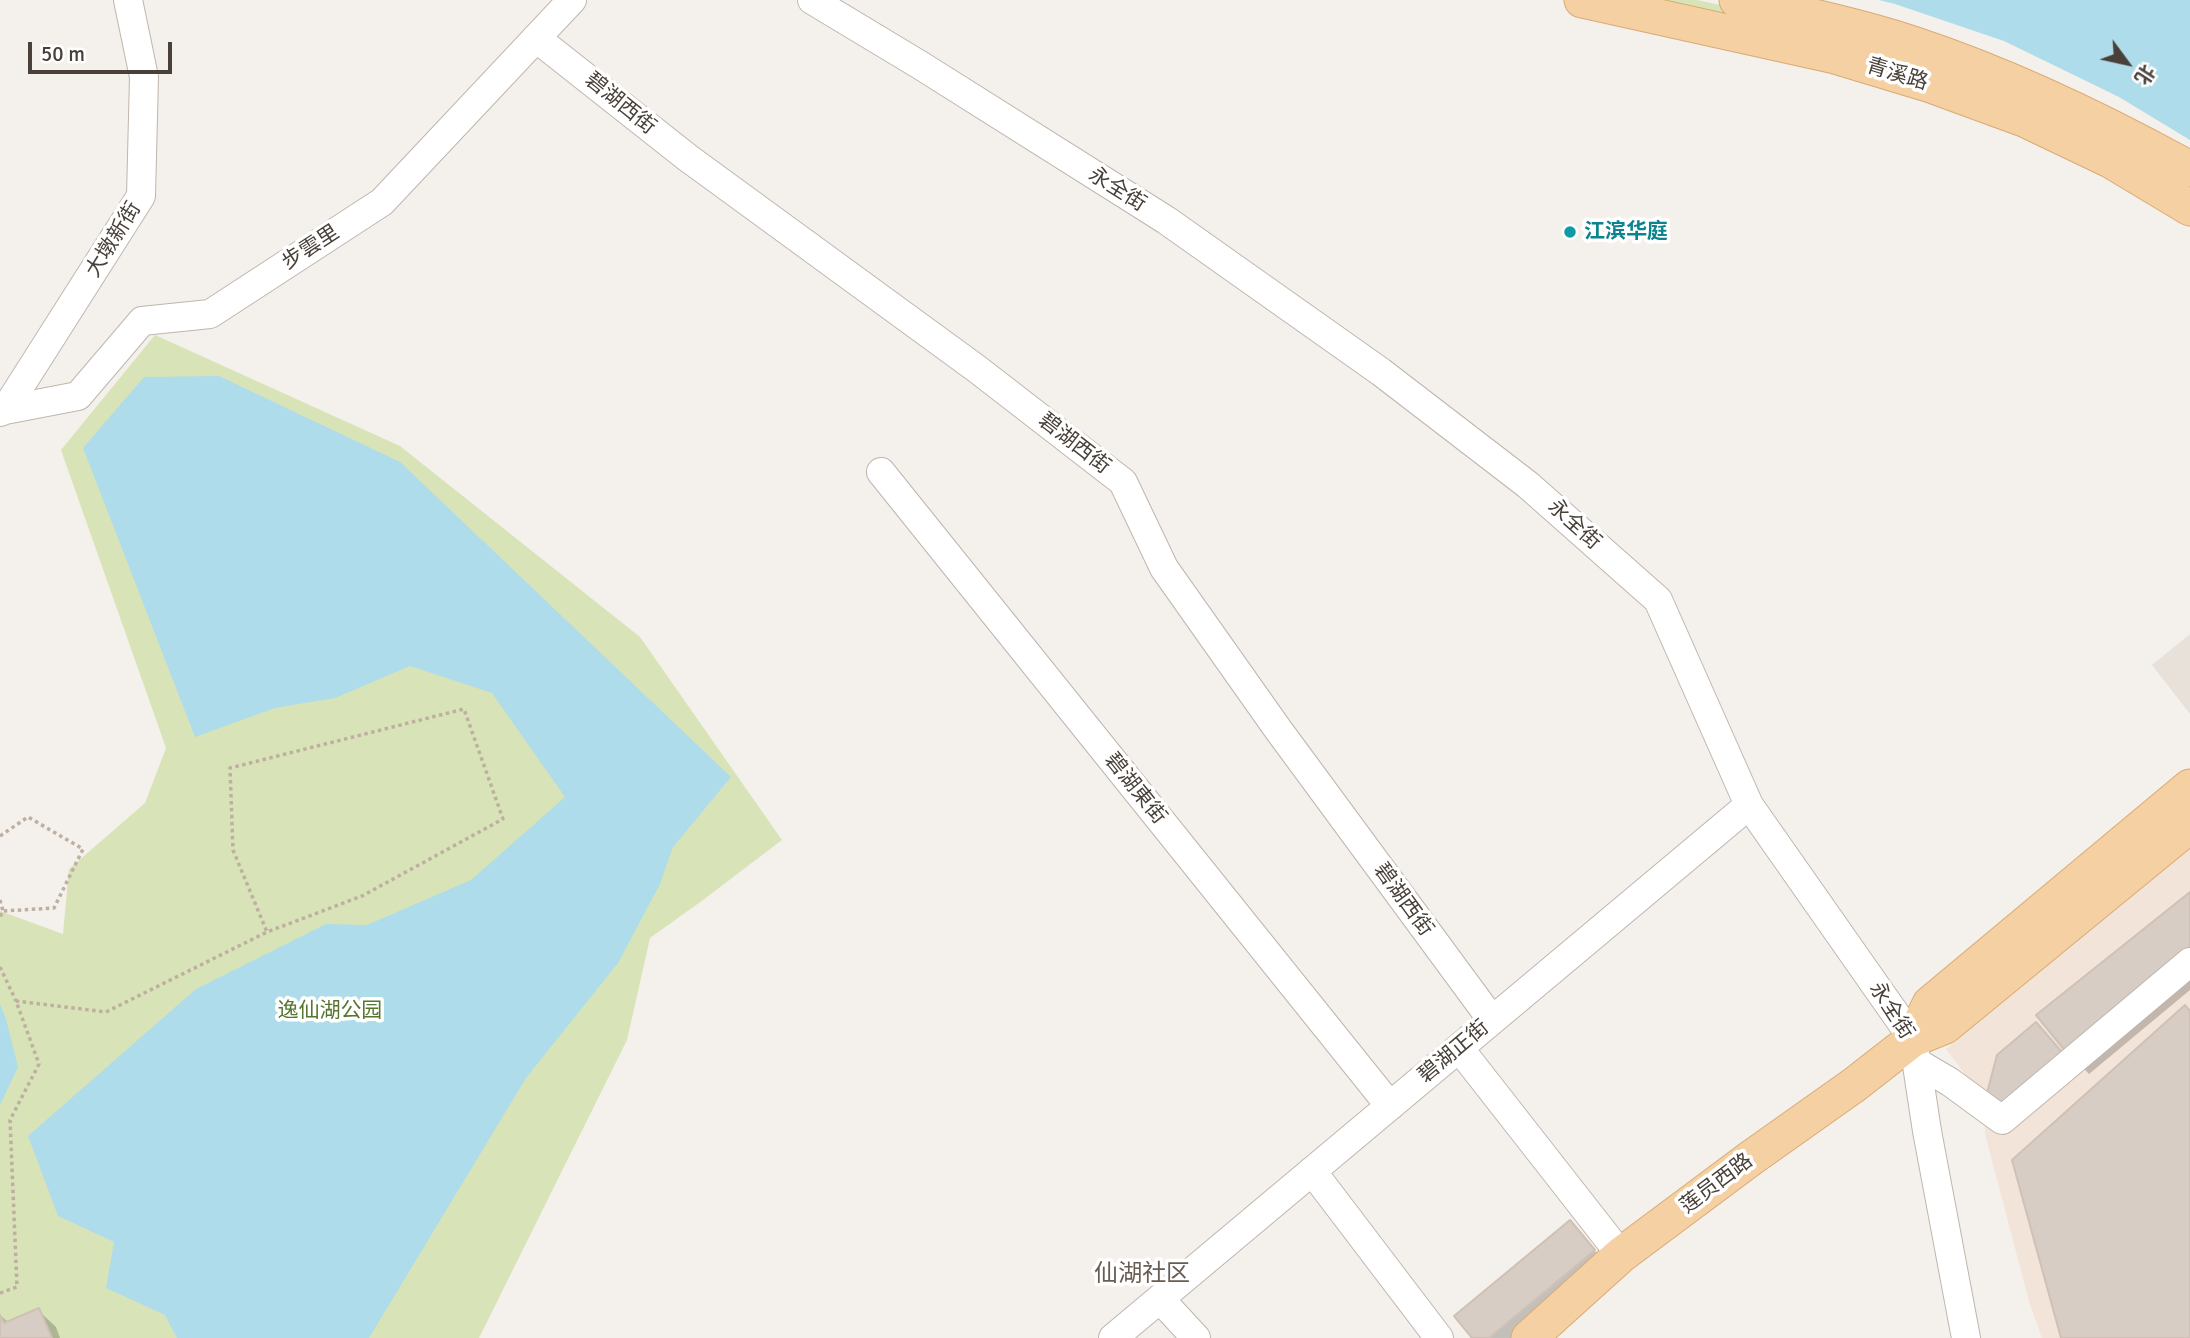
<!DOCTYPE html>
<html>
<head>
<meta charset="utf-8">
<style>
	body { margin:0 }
	#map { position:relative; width:2190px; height:1338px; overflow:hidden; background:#f4f0eb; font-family:Signika,"Noto Sans SC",sans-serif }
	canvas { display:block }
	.north { position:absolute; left:2092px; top:28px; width:70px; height:70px; -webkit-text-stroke:5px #fff; paint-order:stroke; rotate:123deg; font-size:19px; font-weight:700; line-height:28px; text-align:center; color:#484039 }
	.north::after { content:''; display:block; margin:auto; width:24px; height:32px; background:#484039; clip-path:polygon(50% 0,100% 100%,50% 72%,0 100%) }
	.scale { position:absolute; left:28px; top:42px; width:144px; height:32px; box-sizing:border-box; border:4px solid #484039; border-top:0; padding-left:9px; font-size:21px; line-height:24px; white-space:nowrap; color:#484039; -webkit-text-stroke:5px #fff; paint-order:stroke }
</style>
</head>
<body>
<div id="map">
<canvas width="2190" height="1338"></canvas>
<div class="north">北</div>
<div class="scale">50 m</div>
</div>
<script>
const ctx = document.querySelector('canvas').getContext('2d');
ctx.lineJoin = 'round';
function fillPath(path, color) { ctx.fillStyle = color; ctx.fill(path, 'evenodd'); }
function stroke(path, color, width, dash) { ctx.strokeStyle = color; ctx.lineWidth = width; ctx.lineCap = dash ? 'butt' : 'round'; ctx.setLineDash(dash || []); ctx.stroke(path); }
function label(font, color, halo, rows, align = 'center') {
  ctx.font = font + ' Signika,"Noto Sans SC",sans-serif'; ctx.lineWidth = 7; ctx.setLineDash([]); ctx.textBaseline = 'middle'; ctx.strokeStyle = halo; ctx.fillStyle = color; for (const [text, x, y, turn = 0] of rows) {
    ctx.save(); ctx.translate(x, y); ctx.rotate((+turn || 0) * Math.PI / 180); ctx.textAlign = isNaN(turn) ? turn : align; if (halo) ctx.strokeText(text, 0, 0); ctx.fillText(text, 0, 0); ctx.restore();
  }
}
const residential = new Path2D(`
	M2190 634V714L2152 665Z`);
const commercial = new Path2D(`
	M2190 844V1338H2042L2030 1305 1985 1134V1101L1946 1049Z`);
const green = new Path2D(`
	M1638 0H1697L1734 8 1788 28Z
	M155 335 400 446 640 637 782 840 703 900 650 938 627 1040 479 1338H0V911L63 934 69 869 145 803 166 748 61 450Z`);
const water = new Path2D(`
	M1879 0H2190V140L2119 97 2004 41 1895 4Z
	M219 376 400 462 731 777 673 847 660 884 618 963 526 1078 369 1338H177L165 1315 106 1288 114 1242 58 1216 28 1136 196 989 326 924 367 925 471 880 565 797 492 693 410 666 335 698 275 708 195 737 83 448 144 377Z
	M0 1004 6 1019 18 1067 0 1105Z`);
const shadow = new Path2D(`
	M2190 894V990L2089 1074 2072 1056Z
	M1570 1223 1611 1269 1527 1338H1474Z
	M38 1310 56 1327 60 1338H0V1315L9 1323Z`);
const building = new Path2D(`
	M2190 892V958L2070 1057 2036 1015Z
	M2185 1005 2190 1011V1338H2061L2012 1160Z
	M2036 1022 2067 1058 2004 1114 1987 1093 1997 1055Z
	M1570 1220 1595 1250 1489 1338H1472L1454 1316Z
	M39 1308 52 1338H0V1315L4 1323Z`);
const path = new Path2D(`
	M0 836 28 817 83 849 54 908 3 911
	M0 900 3 911 0 917
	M0 967 16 1001
	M0 1293 17 1287 10 1120 39 1064 16 1001 106 1012 267 932 362 896 503 819 464 709 230 768 233 850 267 932`);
const minor = new Path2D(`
	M812 0 920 65 1166 220 1381 372 1528 485 1658 600 1749 805 1913 1039 1927 1131 1966 1338
	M536 38 688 158 977 369 1123 482 1164 568 1277 728 1492 1020
	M5 410 78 396 142 321 210 314 382 202 572 0
	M0 412 5 410 141 196 144 77 128 0
	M881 472 1390 1106
	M1459 1048 1621 1255
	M1916 1062 1950 1082 2002 1120 2190 962
	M1312 1171 1439 1338
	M1160 1299 1196 1338
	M1113 1338 1749 805`);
const major = new Path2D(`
	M1582 0 1835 56 1931 85 2024 119 2110 160 2190 208
	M1737 0C1796 13 1856 25 1913 44 2010 76 2101 120 2190 169
	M1913 1039 1930 1004 2190 787
	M1529 1338 1621 1255 1751 1158 1854 1085 1913 1039 1945 1026 2190 825`);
const markers = [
	[1570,232,7,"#0f9aa8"]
];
const streetNames = [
	["青溪路",1897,75,17],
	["碧湖西街",620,104,39],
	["永全街",1117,190,32],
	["大墩新街",114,240,-58],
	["步雲里",311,248,-33],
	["碧湖西街",1074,444,38],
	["永全街",1574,525,42],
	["碧湖東街",1135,789,51],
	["碧湖西街",1403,900,54],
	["永全街",1891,1011,57],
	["碧湖正街",1454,1052,-40],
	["莲员西路",1717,1184,-37]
];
const cultureNames = [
	["江滨华庭",1584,232]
];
const parkNames = [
	["逸仙湖公园",330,1011]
];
const quarterNames = [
	["仙湖社区",1142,1275]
];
fillPath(residential, '#e7e1da');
fillPath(commercial, '#f3e4d9');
fillPath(green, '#d8e4b8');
fillPath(water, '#aedcea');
fillPath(shadow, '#0003');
fillPath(building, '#d8cdc4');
stroke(building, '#cfc1b5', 2);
stroke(minor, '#bfb6ae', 30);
stroke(major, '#d9aa74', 37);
stroke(path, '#bfafa1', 3.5, [3.5, 3.5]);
stroke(minor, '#fff', 28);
stroke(major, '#f5d0a3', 35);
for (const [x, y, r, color] of markers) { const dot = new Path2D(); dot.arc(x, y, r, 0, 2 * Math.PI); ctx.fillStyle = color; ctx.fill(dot); stroke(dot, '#fff', 2.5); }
label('21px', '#484039', '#fff', streetNames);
label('bold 21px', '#0d838f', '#fff', cultureNames, 'left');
label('21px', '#567531', '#fff', parkNames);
label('24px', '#695c52', '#fff', quarterNames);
</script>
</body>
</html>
